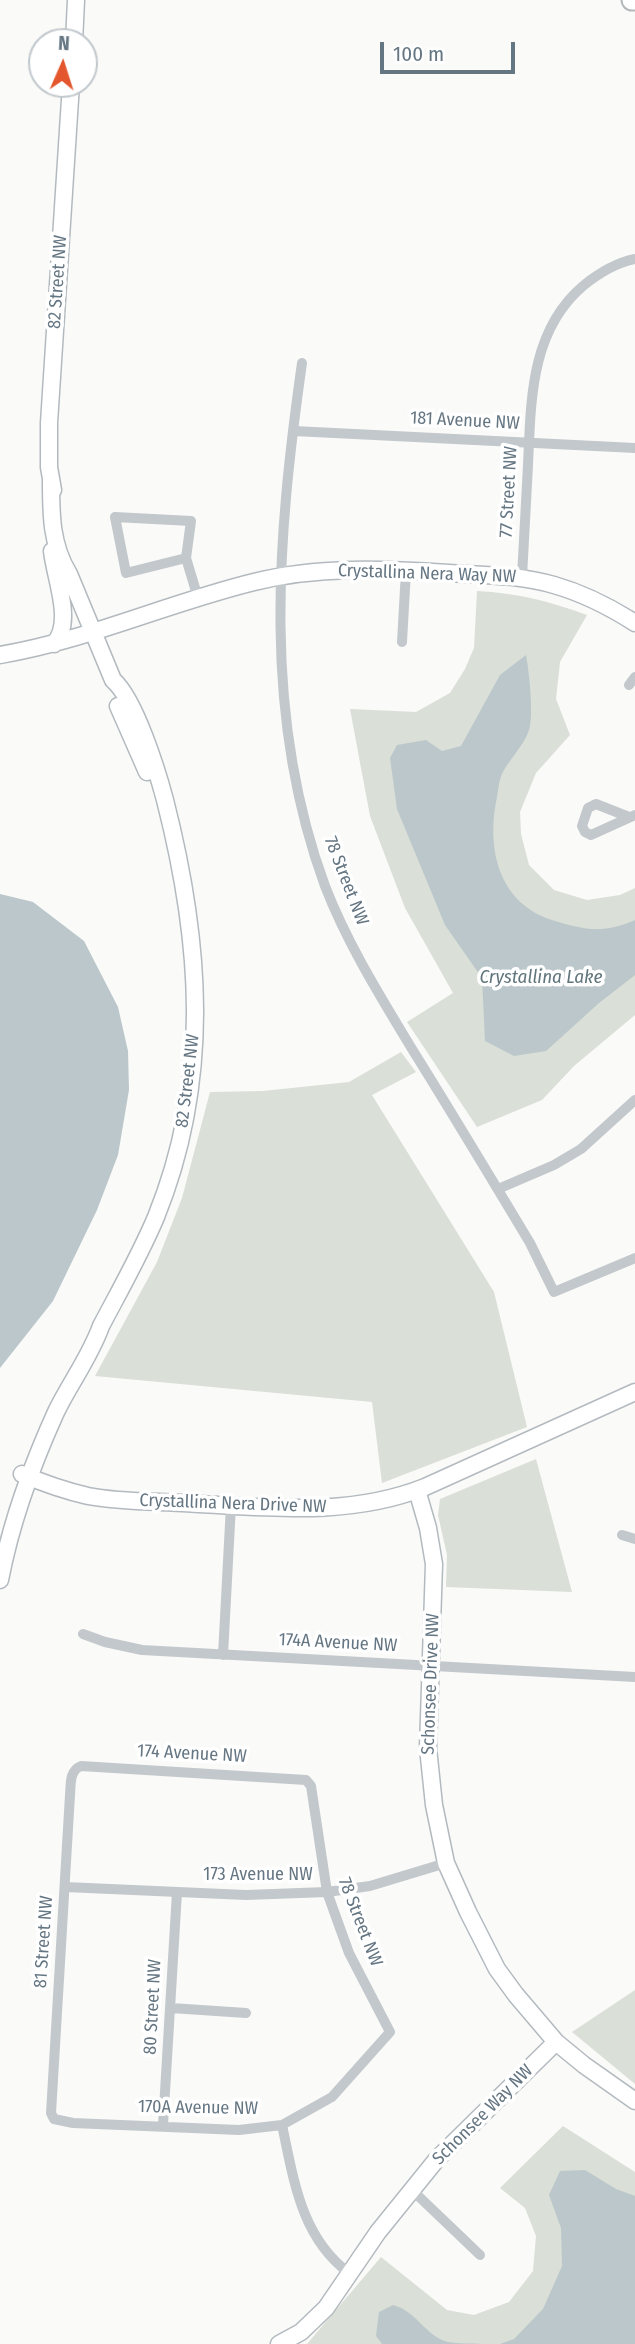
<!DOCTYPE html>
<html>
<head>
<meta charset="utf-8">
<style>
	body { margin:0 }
	#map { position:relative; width:635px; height:2344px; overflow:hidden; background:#fafaf8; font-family:"Fira Sans Condensed",sans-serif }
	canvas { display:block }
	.north { position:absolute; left:28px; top:28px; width:70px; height:70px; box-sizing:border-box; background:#fff; border:2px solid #c1c8cd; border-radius:50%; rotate:3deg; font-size:19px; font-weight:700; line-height:28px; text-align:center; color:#657683 }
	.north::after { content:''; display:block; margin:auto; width:24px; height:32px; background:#e4572e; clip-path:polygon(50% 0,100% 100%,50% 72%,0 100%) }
	.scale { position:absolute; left:380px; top:42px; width:135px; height:32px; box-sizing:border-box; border:4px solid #657683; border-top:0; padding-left:9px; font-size:21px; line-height:24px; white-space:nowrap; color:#657683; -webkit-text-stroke:5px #fff; paint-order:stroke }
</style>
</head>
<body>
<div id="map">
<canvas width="635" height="2344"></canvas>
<div class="north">N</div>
<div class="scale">100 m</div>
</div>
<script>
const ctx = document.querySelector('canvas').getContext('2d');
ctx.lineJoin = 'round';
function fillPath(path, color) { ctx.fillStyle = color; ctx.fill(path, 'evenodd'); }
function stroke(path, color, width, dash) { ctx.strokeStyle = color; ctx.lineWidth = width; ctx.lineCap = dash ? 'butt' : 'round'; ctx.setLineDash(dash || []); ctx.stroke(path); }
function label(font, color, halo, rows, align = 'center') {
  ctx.font = font + ' "Fira Sans Condensed",sans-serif'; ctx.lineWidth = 7; ctx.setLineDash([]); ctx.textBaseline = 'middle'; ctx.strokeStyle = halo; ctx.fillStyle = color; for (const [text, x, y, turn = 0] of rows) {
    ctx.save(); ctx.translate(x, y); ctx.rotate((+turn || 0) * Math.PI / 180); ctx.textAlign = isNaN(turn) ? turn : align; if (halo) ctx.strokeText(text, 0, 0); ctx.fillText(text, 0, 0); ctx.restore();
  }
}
const green = new Path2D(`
	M477 591C517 593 549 601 587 615L560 662 556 699 570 735 536 773 520 812 521 834 529 865 554 890 587 900 620 895 635 888V1015L574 1066 542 1100 477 1127 407 1022 453 993 405 908 370 816 350 709 416 712 450 693 465 669 474 648Z
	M401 1052 416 1072 372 1095 494 1292 527 1427 382 1483 372 1402 95 1376 157 1262 182 1198 210 1092 263 1091 349 1082Z
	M536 1459 572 1592 446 1587 447 1555 438 1515 440 1499Z
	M635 1990V2084L572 2032Z
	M563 2126 635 2172V2344H307L381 2257 447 2310 474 2315 509 2302 533 2271 536 2236 525 2208 500 2188Z`);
const water = new Path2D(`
	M526 655C529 671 534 715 529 730 524 746 508 760 501 776 499 782 498 790 497 797 486 847 498 903 552 920 584 930 603 934 635 920V975L599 1003 546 1051 514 1056 485 1041 482 978 445 925 397 809 390 758 397 745 426 740 442 751 461 746 500 675Z
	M0 894 33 902 84 941 118 1007 128 1051 129 1090 118 1155 97 1210 53 1301 0 1368Z
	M585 2170 616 2189 635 2196V2344H500L514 2339 543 2309 562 2266 561 2228 549 2195 560 2171Z
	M393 2305C418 2312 425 2336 448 2342 458 2344 471 2343 482 2344H382L376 2336 379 2312Z`);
const street = new Path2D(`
	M302 363C277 540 262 715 325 886 347 943 380 996 412 1049 452 1113 491 1178 530 1243L554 1292 635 1258
	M294 431 635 448
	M186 558 191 521 115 517 126 573 186 558 198 598
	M522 577C524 540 526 502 528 465 531 401 530 331 583 286 599 273 615 263 635 259
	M402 642 406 571
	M629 685 635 677
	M629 817 596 804 588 808 582 826 585 832 591 835 635 815
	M498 1189 554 1165 581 1149 635 1100
	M622 1535 635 1539
	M83 1634 105 1642 142 1650 635 1677
	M223 1655 231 1505
	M81 1766 306 1780 311 1786 327 1892 349 1953 390 2032 332 2097 282 2125 239 2130 73 2123 54 2119 51 2113 70 1795C71 1784 69 1771 81 1766Z
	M65 1887 246 1895 327 1892 370 1886 446 1863
	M171 2008 246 2013
	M163 2125 177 1892
	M282 2125C294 2181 301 2237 349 2273
	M412 2190 480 2255`);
const secondary = new Path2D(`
	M74 42 76 0
	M53 490 49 467V423L71 84
	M52 551C55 579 74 622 54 644
	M0 655C88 640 168 603 254 582 318 566 384 569 449 573 484 575 520 575 554 585 582 593 610 607 635 623
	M118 706 147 772
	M22 1474C43 1483 66 1491 88 1496 124 1503 163 1501 199 1504 276 1508 352 1516 425 1487L635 1392
	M417 1490 428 1528 434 1564 428 1748 434 1805 446 1863 468 1912 497 1969 516 1995 556 2042 584 2065 635 2101
	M0 1580C11 1522 32 1465 56 1412 70 1383 90 1357 101 1326 120 1290 140 1255 156 1217 212 1079 201 941 165 800 157 770 135 699 113 680L69 574C51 545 51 514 51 481
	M279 2344 301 2332 326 2308 378 2232 437 2159 556 2042`);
const highway = new Path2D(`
	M632 0H635`);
const streetNames = [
	["82 Street NW",58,282,-86],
	["181 Avenue NW",465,421,3],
	["77 Street NW",509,492,-87],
	["Crystallina Nera Way NW",427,574,2],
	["78 Street NW",346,881,69],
	["82 Street NW",188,1081,-83],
	["Crystallina Nera Drive NW",233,1504,2],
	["174A Avenue NW",338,1643,3],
	["Schonsee Drive NW",431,1684,-88],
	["174 Avenue NW",192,1754,3],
	["173 Avenue NW",258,1875],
	["78 Street NW",360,1922,69],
	["81 Street NW",44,1942,-86],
	["80 Street NW",153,2007,-87],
	["170A Avenue NW",198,2108,1],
	["Schonsee Way NW",483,2115,-45]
];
const waterNames = [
	["Crystallina Lake",541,978]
];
fillPath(green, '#dadfd7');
fillPath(water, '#bbc7cb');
stroke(secondary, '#b3babf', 19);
stroke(highway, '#b4b9bd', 23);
stroke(street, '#c3c8cc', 10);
stroke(secondary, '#fff', 16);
stroke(highway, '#fff', 19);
label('18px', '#657683', '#fff', streetNames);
label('italic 19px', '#60757c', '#fff', waterNames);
</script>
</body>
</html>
